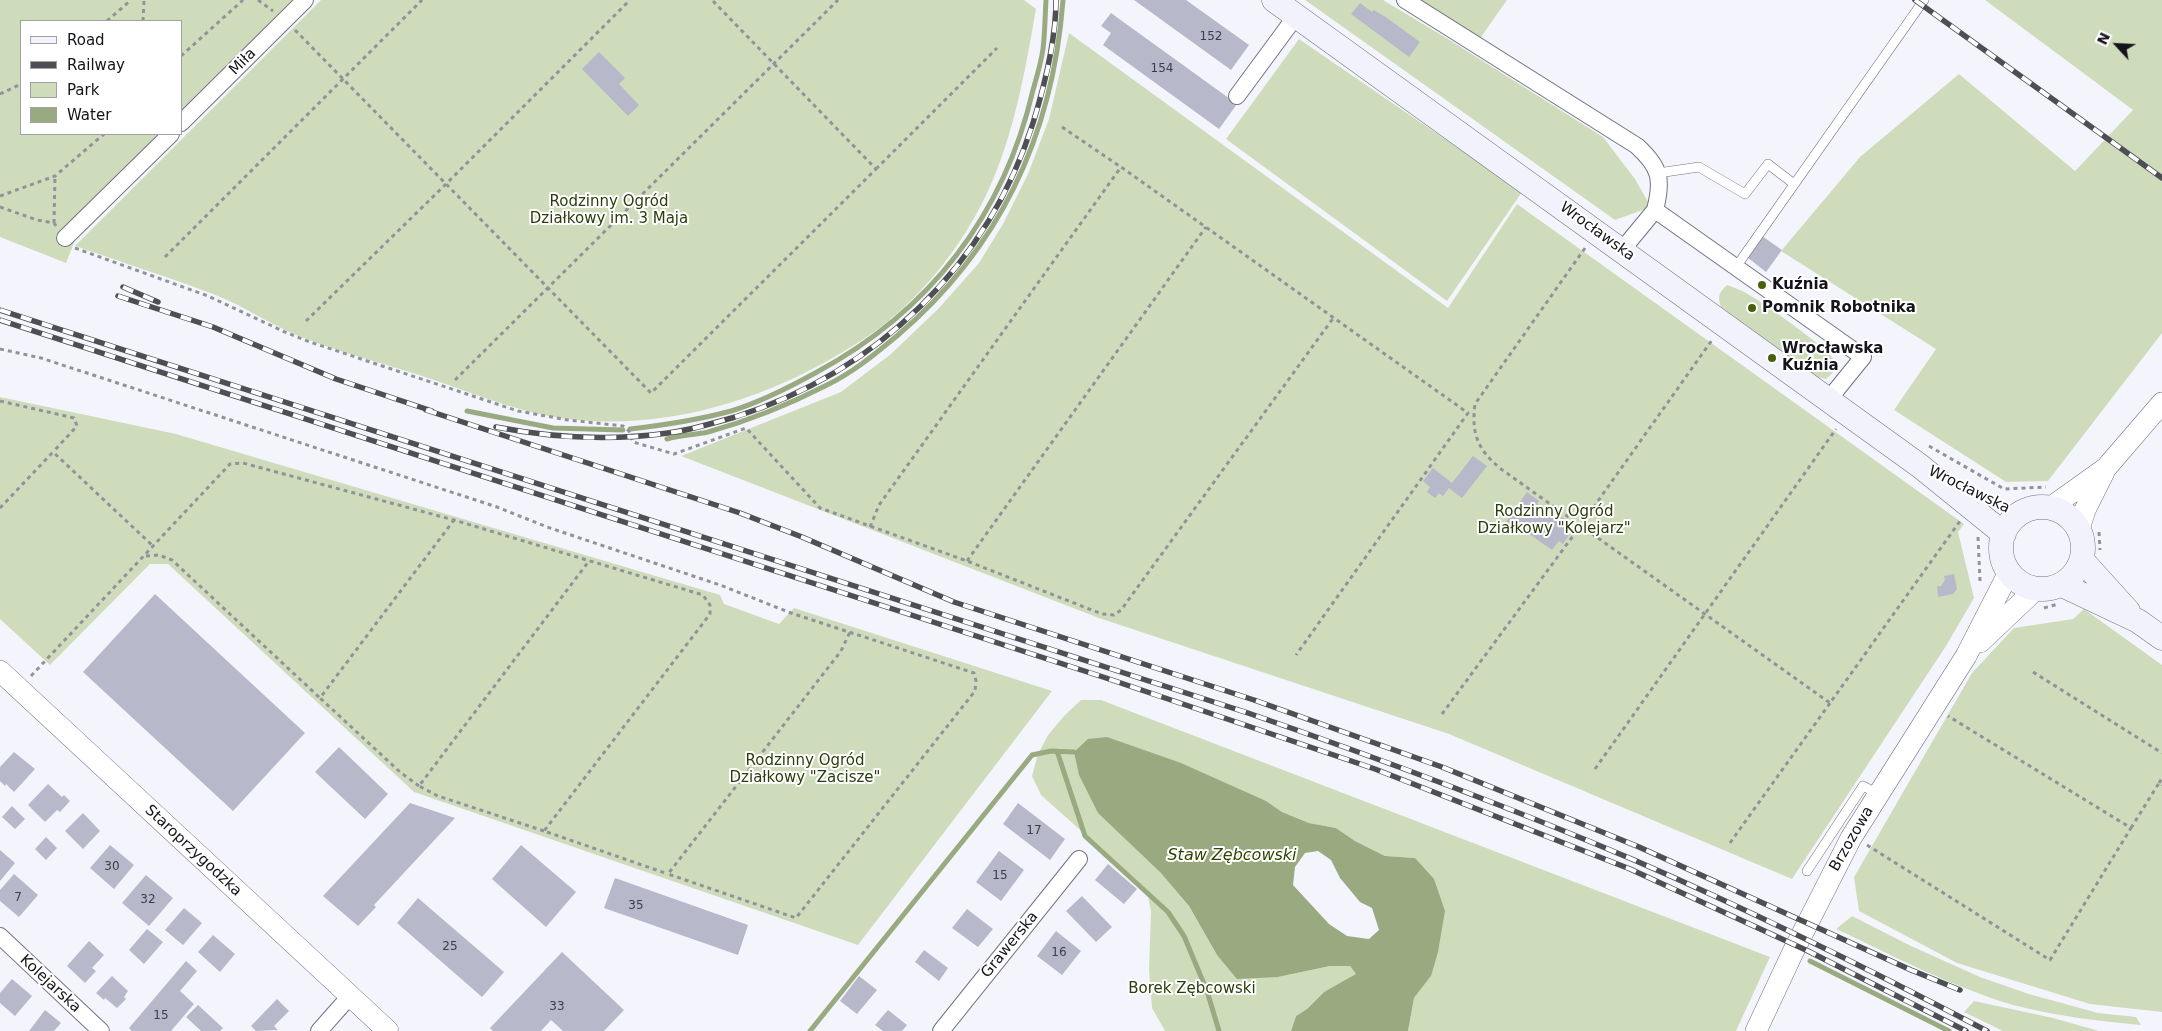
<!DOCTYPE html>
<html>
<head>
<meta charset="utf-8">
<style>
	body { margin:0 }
	#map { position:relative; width:2162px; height:1031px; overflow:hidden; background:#f4f5fc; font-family:"DejaVu Sans",sans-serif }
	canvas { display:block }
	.legend { position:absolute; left:20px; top:20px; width:162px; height:115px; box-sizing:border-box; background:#fff; border:1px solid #a1a1a3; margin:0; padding:6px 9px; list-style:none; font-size:15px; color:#14141a }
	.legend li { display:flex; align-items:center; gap:10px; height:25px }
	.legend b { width:25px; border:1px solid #a1a1a3 }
	.north { position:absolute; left:2092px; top:20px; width:50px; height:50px; -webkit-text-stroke:4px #fff; paint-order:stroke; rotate:295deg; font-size:14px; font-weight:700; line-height:20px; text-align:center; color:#14141a }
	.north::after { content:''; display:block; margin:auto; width:18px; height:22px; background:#14141a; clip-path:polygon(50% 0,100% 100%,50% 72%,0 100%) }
</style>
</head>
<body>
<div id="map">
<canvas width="2162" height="1031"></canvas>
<ul class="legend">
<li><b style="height:6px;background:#f2f2fd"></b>Road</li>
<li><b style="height:6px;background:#4e4e55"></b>Railway</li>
<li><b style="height:14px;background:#cfdcbc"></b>Park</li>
<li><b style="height:14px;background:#99aa80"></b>Water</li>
</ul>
<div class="north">N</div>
</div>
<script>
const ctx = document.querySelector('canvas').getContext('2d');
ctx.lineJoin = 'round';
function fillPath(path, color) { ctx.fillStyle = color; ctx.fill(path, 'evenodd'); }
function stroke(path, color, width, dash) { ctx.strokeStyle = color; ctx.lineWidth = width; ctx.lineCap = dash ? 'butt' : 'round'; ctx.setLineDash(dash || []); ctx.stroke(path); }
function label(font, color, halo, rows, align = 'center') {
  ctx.font = font + ' "DejaVu Sans",sans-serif'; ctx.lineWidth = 4; ctx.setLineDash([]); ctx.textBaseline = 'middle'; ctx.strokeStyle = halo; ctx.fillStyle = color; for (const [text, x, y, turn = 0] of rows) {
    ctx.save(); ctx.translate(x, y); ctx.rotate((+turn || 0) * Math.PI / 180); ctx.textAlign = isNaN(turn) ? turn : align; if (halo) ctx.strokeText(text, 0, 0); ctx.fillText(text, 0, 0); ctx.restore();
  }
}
const green = new Path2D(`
	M0 0H299L181 116V21H21V134H163L71 229 74 243 66 263 0 237Z
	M321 0H1024L1036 9C1023 84 1009 164 967 230 946 264 918 297 887 322 871 335 853 346 836 356 747 408 638 437 535 413 497 404 457 387 419 375 378 362 336 351 296 335 268 323 242 305 213 294 168 277 121 262 75 246Z
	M1305 0H1383L1448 39 1603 137 1635 179 1651 207 1615 220Z
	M1419 0H1507L1479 40Z
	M1985 0H2162V333L2048 481 2006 482 1894 410 1936 349 1781 251 1860 157 1959 74 2075 171 2133 110Z
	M1069 33 1448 308 1517 204 1964 524 1958 532 1974 598 1946 646 1792 879 1449 734 1099 618 681 456 841 392 891 354 940 307 979 263 1003 224 1028 174 1049 119Z
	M1299 39 1522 192 1447 301 1226 139Z
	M1727 285C1735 288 1744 291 1751 296 1766 305 1828 348 1834 360 1839 368 1832 374 1826 379L1817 377 1721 307C1717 296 1719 293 1727 285Z
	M0 397 176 434 720 595 724 604 779 624 794 608 1052 691 858 945 414 792 168 564H150L50 665 0 619Z
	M2084 609 2162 665V1012L2090 1004 1957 963 1859 911 1854 877 1972 673 2014 628 2073 619Z
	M1081 700H1101L1770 957 1736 1031H1408L1414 998 1431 976 1415 858 1385 856 1355 841 1336 828 1309 823 1282 812 1266 801 1160 872 1189 906 1217 955 1278 977 1330 966H1350L1357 975 1324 992 1307 1009 1296 1016 1291 1031H1165L1152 1008 1149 970 1151 912 1147 890 1041 795 1032 776 1038 754 1048 735 1065 715Z
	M1852 916 1911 946 1980 977 2029 994 2098 1013 2136 1017 2141 1025C2098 1021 2055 1016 2013 1005 1952 987 1894 956 1836 929Z
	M1974 1001 2053 1018 2099 1031H2003L1964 1012Z`);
const water = new Path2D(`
	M1107 737 1181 763 1266 801 1282 812 1309 823 1336 828 1355 841 1385 856 1415 858 1434 879 1445 911 1438 952 1431 976 1414 998 1408 1031H1291L1296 1016 1307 1009 1324 992 1356 974 1350 966H1330L1278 977 1237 979 1217 955 1189 906 1160 872 1098 813 1079 775 1074 752 1088 739ZM1318 851 1331 860 1340 878 1360 902 1372 908 1379 930 1369 939 1347 936 1329 924 1293 885 1295 867 1305 853Z`);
const stream = new Path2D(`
	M467 411 553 428 623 430
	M630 429C665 425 698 420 731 411 761 402 790 387 817 372 930 311 1004 215 1033 90 1037 76 1041 63 1043 49 1045 33 1045 16 1046 0
	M667 439C680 435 695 435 708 432 748 421 790 404 827 385 854 372 875 354 898 335 1001 247 1053 134 1063 0
	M1057 751 1085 836 1168 912 1184 936 1207 991 1219 1031
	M1810 961 1949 1031
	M810 1031 1032 755 1051 751 1074 752`);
const building = new Path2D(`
	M1134 0H1186L1249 45 1231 70Z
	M1360 3 1372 12 1374 10 1387 18 1420 42 1409 57 1351 14Z
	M1111 13 1237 104 1219 129 1103 45 1111 33 1101 26Z
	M599 52 625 78 619 84 639 105 628 116 582 69Z
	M1762 236 1782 250 1766 272 1747 257Z
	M1473 456 1487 466 1462 498 1449 488 1443 496 1439 493 1435 498 1427 492 1430 487 1423 481 1433 468 1452 483Z
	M1527 492 1539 501 1537 504 1557 518 1559 515 1571 524 1565 532 1569 535 1563 544 1559 541 1552 550 1525 531 1523 534 1506 522Z
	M1954 574 1957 589 1953 594 1938 597 1937 586H1941L1945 580 1944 576Z
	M155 594 305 733 233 811 83 672Z
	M339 747 388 794 365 819 315 772Z
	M14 752 35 769 14 792 6 784 5 786 0 781V767Z
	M48 784 62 797 64 795 70 801 60 812 57 810 45 822 28 805Z
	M410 803 455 818 374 905 376 907 358 926 323 896Z
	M1018 803 1065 839 1050 860 1003 824Z
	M12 806 25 819 15 829 2 817Z
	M83 813 100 831 83 849 65 831Z
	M46 837 57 848 46 860 35 849Z
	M110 845 134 865 114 889 90 868Z
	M521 845 576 892 546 927 492 879Z
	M0 850 15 863 0 881Z
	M999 851 1024 870 1001 901 976 882Z
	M1108 864 1137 889 1124 904 1095 880Z
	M14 874 38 895 19 917 0 901V890Z
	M146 875 173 898 149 926 122 903Z
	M615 878 748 925 738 955 604 908Z
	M1082 896 1112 927 1096 942 1066 911Z
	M418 898 504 972 482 997 397 923Z
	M184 908 202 923 183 945 165 930Z
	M967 909 993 929 978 947 952 928Z
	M147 929 163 942 144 964 129 950Z
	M1056 931 1081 951 1062 975 1037 956Z
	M213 935 235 954 220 972 198 952Z
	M89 941 104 955 92 968 96 971 85 983 67 966Z
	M924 950 948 968 939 981 915 962Z
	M562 952 624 1010 604 1031H563L551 1020 541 1031H493L490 1028Z
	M186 961 197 971 180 991 194 1004 171 1031H132L129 1028Z
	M112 976 128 991 124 997 126 999 117 1008 105 998 104 1000 96 993Z
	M859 976 877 990 857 1014 840 1001Z
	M12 979 32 996 15 1016 0 1003V993Z
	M277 999 289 1011 274 1026 278 1030 256 1031 251 1026Z
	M198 1005 223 1028 220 1031H201L186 1017Z
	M45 1010 61 1023 54 1031H29Z
	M888 1010 907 1025 902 1031H883L875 1025Z`);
const path = new Path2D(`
	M258 0 273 11
	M107 21 131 0
	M143 21 144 0
	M295 30 651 393 876 169 712 0
	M181 56 243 0
	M0 94 21 84
	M1062 127 1121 167
	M876 169 997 48
	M0 196 55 176 104 134
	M0 207 37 220 54 223 57 227
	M54 223 55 176
	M75 248 208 296 287 333 310 342 518 411 568 420 623 426 629 431 633 442 674 454 746 428 820 508 967 561 1102 614 1114 615 1121 610 1334 317
	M1585 248 1475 404C1471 434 1478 450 1501 469L1830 703 1960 521
	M165 257 422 0
	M306 321 446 184 630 0
	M0 349 41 358 497 507 547 527 720 585 791 613 974 673 976 681 975 691 796 918 668 874 841 651 850 632
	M455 380 838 0
	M0 401 74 418 77 426 53 452
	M1929 446 2004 489 2046 487
	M0 508 53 452 154 547
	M870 527 879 505 1121 167 1468 413 1296 655
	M2099 532 2100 550
	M1978 537 1980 581
	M146 556 159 555 172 560 320 698
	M967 561 1206 227
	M2044 608 2058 604
	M2033 672 2162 753
	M31 676 230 464 243 463 454 520 703 595 710 605V614L544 831 668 874
	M1442 714 1581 525 1712 340
	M1595 769 1836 429
	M2159 783 2162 778
	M419 786 400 772 320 698 454 520
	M2131 828 2159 783 2162 785
	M544 831 438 796 419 786 589 561
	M1730 843 1830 703
	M1867 845 2050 960 2131 828 1948 716`);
const service = new Path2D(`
	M1658 173 1699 167 1745 194 1768 164 1794 184
	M1736 267 1924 0
	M1807 871 1863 786 1878 794`);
const minor = new Path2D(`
	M1405 0 1637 146C1660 167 1663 179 1655 210
	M1237 96 1296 16
	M181 123 305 0
	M65 238 171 134
	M1622 250 1655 210 1863 357 1829 399
	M0 936 101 1031
	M319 1031 350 996
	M941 1031 1079 859`);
const tertiary = new Path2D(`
	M2050 508 2106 468 2162 403
	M2079 529 2085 510 2104 472
	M1980 642 2036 589
	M0 671 388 1031
	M1756 1031 1793 952 1851 838 1966 656 2009 572`);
const secondary = new Path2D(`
	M1274 0 1920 466 2004 534
	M2001 548a41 41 0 1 1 82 0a41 41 0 1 1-82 0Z
	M2082 560 2128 611
	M2062 585 2138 621 2162 638`);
const rail = new Path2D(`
	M1915 0 2162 178
	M123 287 158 302
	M118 296 213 327 336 379 432 411
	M0 310 1248 713C1378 758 1507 806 1634 860 1754 912 1871 970 1987 1031
	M0 320 1103 677 1375 769 1630 869 1808 951 1966 1031
	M426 410 740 513 802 537 954 602 1254 700 1442 767 1639 847 1911 970 1960 990
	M496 427C553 438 610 441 668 433 691 430 713 423 735 417 877 372 988 265 1033 123 1045 84 1056 41 1056 0`);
const markers = [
	[1762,285,5,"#47600d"],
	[1752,308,5,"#47600d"],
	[1772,358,5,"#47600d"]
];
const numberNames = [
	["152",1211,37],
	["154",1162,69],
	["17",1034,831],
	["30",112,867],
	["15",1000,876],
	["7",18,898],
	["32",148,900],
	["35",636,906],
	["25",450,947],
	["16",1059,953],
	["33",557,1007],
	["15",161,1016]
];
const streetNames = [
	["Miła",243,62,-45],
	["Wrocławska",1597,232,36],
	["Wrocławska",1969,490,26],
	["Brzozowa",1852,839,-60],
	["Staroprzygodzka",193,851,43],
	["Grawerska",1010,945,-51],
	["Kolejarska",50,984,43]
];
const parkNames = [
	["Rodzinny Ogród",609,202],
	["Działkowy im. 3 Maja",609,219],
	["Rodzinny Ogród",1554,512],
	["Działkowy \"Kolejarz\"",1554,529],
	["Rodzinny Ogród",805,761],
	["Działkowy \"Zacisze\"",805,778],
	["Borek Zębcowski",1192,989]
];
const poiNames = [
	["Kuźnia",1772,285],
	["Pomnik Robotnika",1762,308],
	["Wrocławska",1782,349],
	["Kuźnia",1782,366]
];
const waterNames = [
	["Staw Zębcowski",1232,856]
];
fillPath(green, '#cfdcbc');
fillPath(water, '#99aa80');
stroke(stream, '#99aa80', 5);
fillPath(building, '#b7b8c9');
stroke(service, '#727383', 10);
stroke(minor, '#727383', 18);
stroke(tertiary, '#727383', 22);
stroke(secondary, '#727383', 25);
stroke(path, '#929299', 3, [4, 4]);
stroke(service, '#fff', 9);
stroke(minor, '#fff', 16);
stroke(tertiary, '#fff', 21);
stroke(secondary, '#f2f2fd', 24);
stroke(rail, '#4e4e55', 5.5);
stroke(rail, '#fff', 4, [11]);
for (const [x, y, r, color] of markers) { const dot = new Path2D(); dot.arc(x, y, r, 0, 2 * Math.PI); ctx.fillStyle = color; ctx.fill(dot); stroke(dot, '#fff', 2); }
label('12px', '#3d3d46', null, numberNames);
label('15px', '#14141a', '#fff', streetNames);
label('15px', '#2c3c0b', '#fff', parkNames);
label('bold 15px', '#14141a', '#fff', poiNames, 'left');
label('italic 16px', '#304400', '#fff', waterNames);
</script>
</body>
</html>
